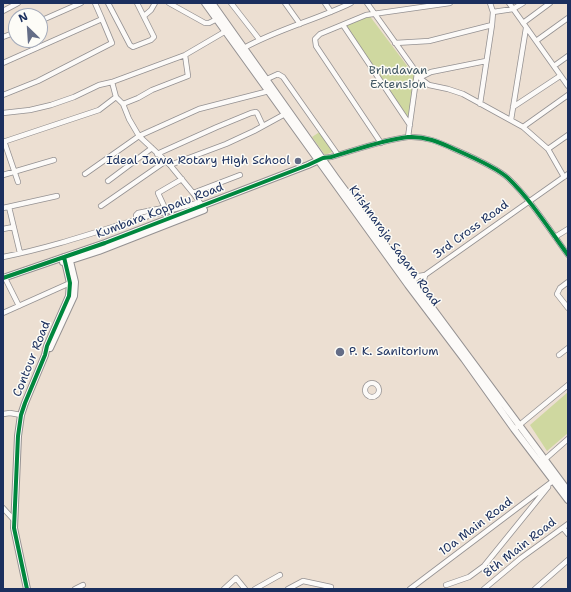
<!DOCTYPE html>
<html>
<head>
<meta charset="utf-8">
<style>
	body { margin:0 }
	#map { position:relative; width:571px; height:592px; overflow:hidden; background:#ecdfd2; font-family:"Shantell Sans",sans-serif }
	canvas { display:block }
	.frame { position:absolute; inset:0; border:4px solid #1b2f5e; pointer-events:none }
	.north { position:absolute; left:8px; top:8px; width:40px; height:40px; box-sizing:border-box; background:#fdfcf7; border:1px solid #a3aaba; border-radius:50%; rotate:335deg; font-size:11px; font-weight:700; line-height:16px; text-align:center; color:#1b2f5e }
	.north::after { content:''; display:block; margin:auto; width:14px; height:18px; background:#646d87; clip-path:polygon(50% 0,100% 100%,50% 72%,0 100%) }
</style>
</head>
<body>
<div id="map">
<canvas width="571" height="592"></canvas>
<div class="frame"></div>
<div class="north">N</div>
</div>
<script>
const ctx = document.querySelector('canvas').getContext('2d');
ctx.lineJoin = 'round';
function fillPath(path, color) { ctx.fillStyle = color; ctx.fill(path, 'evenodd'); }
function stroke(path, color, width, dash) { ctx.strokeStyle = color; ctx.lineWidth = width; ctx.lineCap = dash ? 'butt' : 'round'; ctx.setLineDash(dash || []); ctx.stroke(path); }
function label(font, color, halo, rows, align = 'center') {
  ctx.font = font + ' "Shantell Sans",sans-serif'; ctx.lineWidth = 3; ctx.setLineDash([]); ctx.textBaseline = 'middle'; ctx.strokeStyle = halo; ctx.fillStyle = color; for (const [text, x, y, turn = 0] of rows) {
    ctx.save(); ctx.translate(x, y); ctx.rotate((+turn || 0) * Math.PI / 180); ctx.textAlign = isNaN(turn) ? turn : align; if (halo) ctx.strokeText(text, 0, 0); ctx.fillText(text, 0, 0); ctx.restore();
  }
}
const green = new Path2D(`
	M369 15 414 75 409 119 344 25Z
	M321 131 335 151 325 155 312 137Z
	M568 392V433L547 451 530 425Z`);
const street = new Path2D(`
	M108 3 130 45 133 47 151 40 154 37 137 3
	M169 3 205 23H209L217 19
	M231 3 259 39
	M285 3 300 24
	M325 3 331 12
	M367 3 417 73 408 137
	M509 3 568 86
	M3 11 18 3
	M493 12 513 9 523 3
	M144 16 151 10 155 3
	M40 21 81 3
	M523 23 550 3
	M343 25 410 125
	M3 37 16 32
	M536 41 568 18
	M395 43 429 41 492 25
	M244 48C278 29 316 20 351 3
	M3 63 102 19 95 3
	M554 66 568 56
	M417 73 421 79 429 85 448 89 463 94 523 127 548 149 564 177
	M417 73 423 76 431 72 486 61
	M267 79 278 74 283 77 338 155
	M3 95 38 81 112 43 102 19
	M116 97 123 104 138 98 152 90 188 76 185 55
	M123 104 129 119 139 136 170 165 193 193 201 204
	M480 104 492 25 493 12 490 3
	M513 107 560 76
	M3 113 30 110 51 105 74 97 99 85 112 82
	M511 120 526 28
	M523 127 568 95
	M4 141 18 182
	M3 142 99 110 116 97 112 82 185 55 226 31
	M381 143 316 46 315 39 320 34 366 15 450 3
	M548 149 568 135
	M157 154 217 127 251 113 256 112 257 113 263 126
	M323 158 331 157C356 150 382 140 408 137 425 136 439 142 454 149 470 156 496 167 508 178 531 200 549 229 568 255
	M170 165 226 144 254 131 285 114
	M85 174 139 136 199 109 269 91
	M3 175 54 160
	M108 181 152 148
	M193 193 240 175
	M101 206 166 161
	M9 207 20 253
	M3 208 57 196
	M137 220 136 215 138 213 163 208 164 206 158 193 182 179
	M3 229 13 227
	M555 237 568 229
	M3 257C49 248 93 233 138 219 158 213 179 209 199 202
	M3 278H5L19 306
	M568 282 560 288 557 294 568 308
	M410 283 419 276 425 275 568 174
	M414 288 424 280 425 275
	M3 313 70 283
	M559 355 568 348
	M365 390a7 7 0 1 1 14 0a7 7 0 1 1-14 0Z
	M3 414 10 413 21 415
	M517 427 568 385
	M543 461 568 439
	M3 508 14 520
	M563 528 568 534
	M446 585 469 577 484 566 548 487
	M75 589 83 585
	M224 589 236 578 245 589
	M255 589 280 575
	M288 589 303 581 331 587 329 589
	M410 589 553 481
	M484 589 521 558 568 524
	M535 589 568 560`);
const secondary = new Path2D(`
	M205 3 408 285 464 359 514 429 568 500
	M212 3 336 178 568 491
	M63 262H65L99 251 204 210
	M3 278 105 243 308 165 321 159
	M50 348 74 296 75 282 69 257
	M27 589 14 528 18 436 21 415 25 403 45 355 47 346 69 296 70 283 64 257`);
const cycleway = new Path2D(`
	M3 278 105 243 308 165 323 158 331 157C356 150 382 140 408 137 425 136 439 142 454 149 470 156 496 167 508 178 531 200 549 229 568 255
	M27 589 14 528 18 436 21 415 25 403 45 355 47 346 69 296 70 283 64 257`);
const markers = [
	[298,161,4,"#646d87"],
	[340,352,5,"#646d87"]
];
const parkNames = [
	["Brindavan",398,71],
	["Extension",398,85]
];
const poiNames = [
	["Ideal Jawa Rotary High School",290,161],
	["P. K. Sanitorium",349,352,"left"]
];
const streetNames = [
	["Kumbara Koppalu Road",160,211,-21],
	["3rd Cross Road",471,230,-36],
	["Krishnaraja Sagara Road",394,246,54],
	["Contour Road",32,359,-68],
	["10a Main Road",476,527,-37],
	["8th Main Road",520,548,-38]
];
fillPath(green, '#cfd8a0');
stroke(street, '#949192', 6);
stroke(secondary, '#949192', 8);
stroke(street, '#fcfaf8', 4.5);
stroke(secondary, '#fcfaf8', 6);
stroke(cycleway, '#00873e', 4);
for (const [x, y, r, color] of markers) { const dot = new Path2D(); dot.arc(x, y, r, 0, 2 * Math.PI); ctx.fillStyle = color; ctx.fill(dot); stroke(dot, '#fdfcf7', 1.5); }
label('12px', '#425864', '#fdfcf7', parkNames);
label('12px', '#1b2f5e', '#fdfcf7', poiNames, 'right');
label('12px', '#1b2f5e', '#fdfcf7', streetNames);
</script>
</body>
</html>
